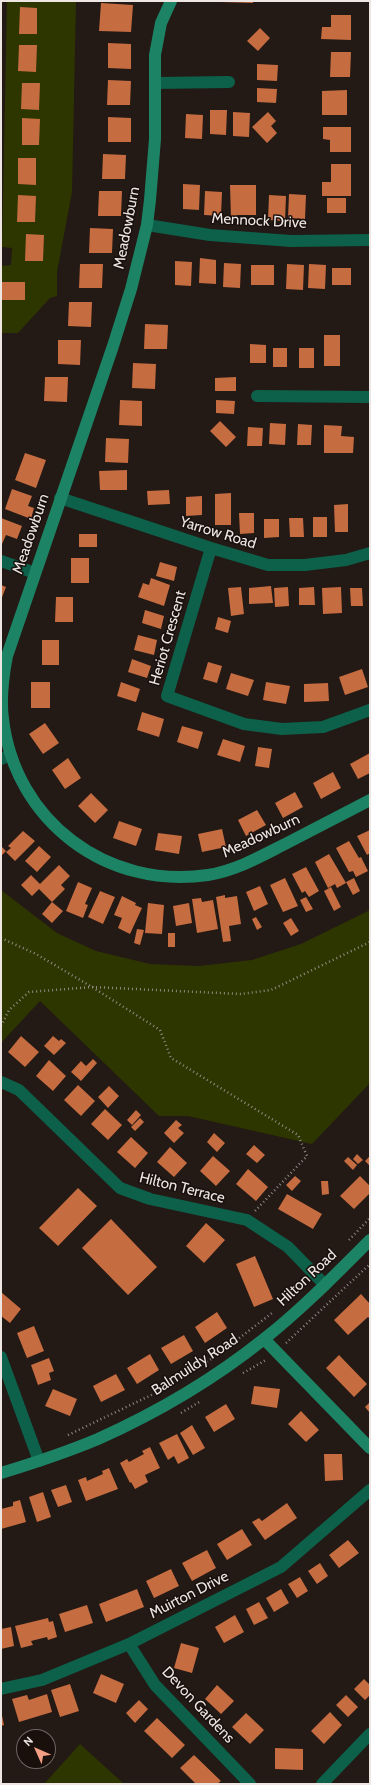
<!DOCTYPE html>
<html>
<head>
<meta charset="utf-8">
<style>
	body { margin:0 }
	#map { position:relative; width:371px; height:1785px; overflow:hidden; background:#231915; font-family:Cabin,sans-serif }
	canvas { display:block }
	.frame { position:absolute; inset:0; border:2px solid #eee6e3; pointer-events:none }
	.north { position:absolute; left:16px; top:1729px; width:40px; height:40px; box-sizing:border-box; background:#19100c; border:1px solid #6e6662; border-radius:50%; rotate:315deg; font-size:11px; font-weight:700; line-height:16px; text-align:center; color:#eee6e3 }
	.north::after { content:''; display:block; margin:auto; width:14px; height:18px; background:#f39f83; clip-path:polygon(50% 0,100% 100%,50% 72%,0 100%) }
</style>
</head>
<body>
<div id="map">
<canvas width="371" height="1785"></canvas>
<div class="frame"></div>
<div class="north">N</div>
</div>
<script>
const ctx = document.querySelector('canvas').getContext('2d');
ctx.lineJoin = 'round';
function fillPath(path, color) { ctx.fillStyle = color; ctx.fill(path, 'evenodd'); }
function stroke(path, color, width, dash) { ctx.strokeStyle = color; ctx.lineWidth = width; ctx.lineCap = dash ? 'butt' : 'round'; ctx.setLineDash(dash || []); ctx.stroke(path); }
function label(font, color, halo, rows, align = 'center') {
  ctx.font = font + ' Cabin,sans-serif'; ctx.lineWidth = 3; ctx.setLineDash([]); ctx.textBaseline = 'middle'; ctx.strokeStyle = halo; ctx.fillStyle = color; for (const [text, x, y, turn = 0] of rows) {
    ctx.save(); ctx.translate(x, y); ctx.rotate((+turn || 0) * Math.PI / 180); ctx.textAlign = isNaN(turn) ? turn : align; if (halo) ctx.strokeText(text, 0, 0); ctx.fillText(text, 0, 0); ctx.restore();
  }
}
const green = new Path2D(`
	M7 1H76L72 192 57 272V296L50 298 18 333H1V266L11 265 12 248 2 247Z
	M1 890 57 933 96 951 150 964 199 966 252 960 301 944 370 910V1083L312 1144 188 1116H159L40 1001 1 1043Z
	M80 1744 124 1784H44Z`);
const building = new Path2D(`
	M222 1H253V3L222 2Z
	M101 3 133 5 131 32 99 31Z
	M20 7 37 8V34H19Z
	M331 15H351V40L321 39 322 27H331Z
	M260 28 270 38 258 51 247 41Z
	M108 43 131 44V69L108 68Z
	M19 45H37L36 72 18 71Z
	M331 52H351L350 77H330Z
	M257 64 278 65 277 81 257 80Z
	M108 80 131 81 130 105H107Z
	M22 83H40L39 110 21 109Z
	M257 88 277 89 276 103 257 102Z
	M347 90V115H322V91Z
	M210 110H227L226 135 210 134Z
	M233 112 250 113 249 137 233 136Z
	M268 112 276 121 271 126 277 133 267 143 252 127Z
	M186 114 203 115 202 139 185 138Z
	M108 117 131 118V142H108Z
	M22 118 40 119 39 145H22Z
	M323 127H351V152H330V140L323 139Z
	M103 154 126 155 125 179H102Z
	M18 158H36V185L18 184Z
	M331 164H351V196H322V182H331Z
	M183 184 200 185 199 210 183 209Z
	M230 185H256V215H237L236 218H231Z
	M99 191H122L121 216H98Z
	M205 191 222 192 221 216 204 215Z
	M289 194 306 195 305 219 288 218Z
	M18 195 36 196 35 222H17Z
	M269 195 286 196 285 221 268 220Z
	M327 198H346V213H327Z
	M90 228 113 229 112 253H89Z
	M26 234 44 235 43 261H25Z
	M200 258 216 260V284L199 283Z
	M175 261 192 262 191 286 175 285Z
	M224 263 241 264 240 288 223 287Z
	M80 264H103L102 288H79Z
	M287 264 304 265 303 290 286 289Z
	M309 264 326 265 325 289 308 288Z
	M251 265H274V285H251Z
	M332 268H351V285H332Z
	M1 282H25V300H1Z
	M69 302H92L91 327 68 326Z
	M145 324 168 325 167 349H144Z
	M324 335H340V366H324Z
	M58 340H81L80 365 58 364Z
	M250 344 266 345V363H250Z
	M273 348H287V367H273Z
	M299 348H314V368H299Z
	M133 363 156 364 155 389 132 388Z
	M45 377H68L67 402 44 401Z
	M236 377V391H215V378Z
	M120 400 142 401V426L119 425Z
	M216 400 235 401 234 414 216 413Z
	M220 421 236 437 226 447 210 431Z
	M270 423 286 424 285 445 269 444Z
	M298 424 312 425 311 445H297Z
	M324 425 342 426 341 436 354 437 353 453H324Z
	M248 427 263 428 262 446H247Z
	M106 438 129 439 128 463 105 462Z
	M25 453 46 460 36 488 15 480Z
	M127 470V490H100L99 471Z
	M12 489 32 496 28 506 34 508 31 519 5 509Z
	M169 490 170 504 148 505 147 491Z
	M231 493V525H215V494Z
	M202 496V515L186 516V497Z
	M348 504V532H335L334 505Z
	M239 513H254V533L240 534Z
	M313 517H327V537H313Z
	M1 518 22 526 17 539 6 535 2 544 1 543Z
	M289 518H303L304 537H290Z
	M264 519H279V537L264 538Z
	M79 534H97V547H79Z
	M71 558H89V583H71Z
	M160 562 177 567 174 581 156 576Z
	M151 578 170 585 164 606 138 597 143 583 149 585Z
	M1 585 6 587 1 600Z
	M271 586 273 603 249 604V588Z
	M241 587 244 614 231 616 228 588Z
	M288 587 289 606 275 607 274 588Z
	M314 587 315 605H299V588Z
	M341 587 342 613 323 614 322 588Z
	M350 588H362L363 606H351Z
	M56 597H73V622H55Z
	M145 610 164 616 161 629 142 623Z
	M218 617 231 621 228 633 215 629Z
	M138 635 157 640 154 655 134 650Z
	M42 640H59V665H42Z
	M132 659 151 666 147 678 128 672Z
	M208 662 222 666 217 683 203 679Z
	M362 669 368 687 345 695 339 677Z
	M231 673 254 680 248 696 226 689Z
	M31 682H50V708H31Z
	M121 682 140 689 136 702 117 696Z
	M266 682 290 686 286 704 263 700Z
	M328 683 329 701 304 702V684Z
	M142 712 164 719 159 737 137 730Z
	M45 723 59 743 43 754 29 734Z
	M182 726 203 732 198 749 177 742Z
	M223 739 245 746 240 762 217 755Z
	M258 747 272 749 269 768 255 766Z
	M370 753V773L358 779 350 764Z
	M68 758 81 778 65 789 52 770Z
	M333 772 341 788 321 799 313 783Z
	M295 792 303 807 283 818 275 803Z
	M91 793 108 810 95 823 78 806Z
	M257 810 266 825 246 836 238 820Z
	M119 821 142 829 136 846 113 838Z
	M222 829 226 847 202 852 198 834Z
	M370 830V853L367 855 357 836Z
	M23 831 35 841 15 861 6 852 11 848 8 846Z
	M158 833 182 836 179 854 155 850Z
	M349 841 359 858 361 857 368 871 356 877 353 871 349 872 336 848Z
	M1 846 6 851 1 856Z
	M39 846 51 857 37 872 25 861Z
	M329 854 346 883 337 888 335 884 328 888 315 862Z
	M59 865 70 876 61 885 65 889 52 902 39 889 32 896 21 885 31 875 40 884Z
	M306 867 319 891 309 897 305 891 302 893 292 874Z
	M285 878 298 906 283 912 270 885Z
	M354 878 360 891 353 895 346 882Z
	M78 882 92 888 85 904 88 905 83 918 66 911Z
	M260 886 268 904 254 911 246 892Z
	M331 887 341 907 334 911 324 891Z
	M100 891 115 897 103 924 88 917Z
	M225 895V898L237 896 241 924 229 926 231 941 223 942 216 897Z
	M122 896 136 903 135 905 142 908 130 934 118 928 122 918 114 915Z
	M306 897 313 909 306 912 300 900Z
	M201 898 202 902 213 900 218 929 197 933 192 899Z
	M52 902 63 911 52 923 42 914Z
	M148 903 164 905 162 934 145 933Z
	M189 903 192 923 176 926 173 906Z
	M256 917 262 927 257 930 252 919Z
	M291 918 299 931 291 936 283 923Z
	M137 929 144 930 140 945 134 943Z
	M168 933H175V947H168Z
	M21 1036 39 1052 25 1067 8 1052Z
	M53 1036 59 1041 61 1039 66 1043 54 1055 44 1046Z
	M93 1059 97 1063 81 1081 71 1072 81 1061 86 1066Z
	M49 1060 66 1076 53 1091 36 1076Z
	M78 1085 95 1101 81 1116 64 1100Z
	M109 1086 119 1096 108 1108 98 1097Z
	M105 1109 122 1125 108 1140 91 1124Z
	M136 1110 141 1115 132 1125 127 1120Z
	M140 1118 144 1122 135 1131 131 1127Z
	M176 1120 182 1125 178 1128 184 1133 174 1143 164 1133Z
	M214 1133 225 1143 217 1152 207 1142Z
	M131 1137 148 1153 135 1168 117 1152Z
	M254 1145 265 1155 257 1163 246 1154Z
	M170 1147 187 1163 174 1177 157 1162Z
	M357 1154 363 1160 358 1164 353 1159Z
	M213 1156 230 1171 216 1186 200 1171Z
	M370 1156V1166L365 1161Z
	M348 1157 357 1165 353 1170 344 1161Z
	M248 1169 268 1187 256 1201 236 1184Z
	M295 1176 301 1181 292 1191 286 1185Z
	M360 1176 370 1186V1193L354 1209 340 1196Z
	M321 1181H328L329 1194 322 1195Z
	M78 1188 97 1206 58 1246 39 1228Z
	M287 1194 322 1214 313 1229 278 1209Z
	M111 1219 157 1267 128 1295 82 1248Z
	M206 1223 225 1240 204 1263 186 1246Z
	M255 1256 273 1299 254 1307 236 1264Z
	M1 1292 21 1309 10 1323 1 1316Z
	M361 1294 370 1304V1319L368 1317 348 1335 334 1320Z
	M217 1312 227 1328 205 1343 195 1327Z
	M34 1326 44 1351 27 1358 17 1333Z
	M184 1335 193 1351 171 1364 161 1348Z
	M150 1354 159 1370 137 1384 127 1368Z
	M339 1355 367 1384 354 1397 326 1368Z
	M49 1358 54 1371 49 1373 51 1380 38 1385 31 1365Z
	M116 1374 125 1390 101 1402 93 1386Z
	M254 1386 280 1389 277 1408 251 1404Z
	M53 1389 77 1399 70 1416 45 1406Z
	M370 1402V1413L365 1407Z
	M226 1404 235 1419 214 1432 205 1417Z
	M301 1411 319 1430 306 1442 288 1424Z
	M192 1425 205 1448 193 1455 180 1433Z
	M177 1434 189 1458 178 1464 174 1456 168 1460 159 1443Z
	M150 1447 160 1468 145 1475 148 1482 135 1489 131 1482 130 1483 120 1463 127 1459 129 1462 144 1454 142 1451Z
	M324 1454H342L343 1480 325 1481Z
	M109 1468 118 1489 86 1501 78 1480 86 1477 87 1481 103 1474 102 1471Z
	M66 1485 72 1502 58 1507 51 1490Z
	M43 1492 51 1517 37 1522 29 1497Z
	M20 1500 26 1522 1 1529V1509L13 1506V1502Z
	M287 1503 297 1518 265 1540 252 1522 259 1518 262 1521Z
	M242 1529 252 1545 227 1560 217 1544Z
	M348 1540 359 1553 339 1568 329 1555Z
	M207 1550 216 1568 192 1581 182 1563Z
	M320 1563 328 1576 317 1584 308 1571Z
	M171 1569 179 1586 154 1598 146 1581Z
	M300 1577 308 1591 297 1598 288 1584Z
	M137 1589 144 1607 106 1622 99 1604Z
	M281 1589 289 1603 274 1612 266 1598Z
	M259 1602 268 1618 254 1625 246 1609Z
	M87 1605 93 1623 65 1632 59 1614Z
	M235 1615 244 1632 224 1643 215 1627Z
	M48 1618 49 1622 53 1621 57 1637 48 1640 47 1637 31 1641 33 1645 21 1648 15 1626Z
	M11 1627 14 1646 1 1649V1629Z
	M181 1643 199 1648 192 1673 174 1668Z
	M101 1674 124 1684 116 1703 93 1693Z
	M364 1679 370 1685V1695L365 1700 354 1689Z
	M70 1684 79 1711 60 1717 51 1690Z
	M217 1685 234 1701 221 1714 205 1699Z
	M47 1694 52 1712 19 1722 12 1699 27 1695 29 1700Z
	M346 1695 358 1707 348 1717 336 1705Z
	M139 1700 148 1709 135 1723 126 1713Z
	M1 1711 4 1725 1 1726Z
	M330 1712 342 1725 324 1744 311 1731Z
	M246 1713 264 1730 250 1744 232 1727Z
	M157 1718 185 1745 172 1758 144 1731Z
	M275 1748 303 1749V1770L275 1769Z
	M194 1755 221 1781 217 1784H196L180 1768Z`);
const path = new Path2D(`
	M1 938 36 954 92 987 160 1030 171 1058 298 1135 307 1156 255 1211
	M1 1026 9 1010 29 992 92 987 241 994 271 990 370 942
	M349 1240 370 1218
	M286 1343 370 1264
	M243 1373 266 1360
	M173 1383 216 1356 272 1313
	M181 1413 201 1401
	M68 1435 166 1388`);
const street = new Path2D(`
	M155 83 229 82
	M147 225 210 235 291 241 370 240
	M257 396 370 397
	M60 498 211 548 268 565H305L346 560 370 553
	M211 548 167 696 244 724 282 729 323 727 370 710
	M1 561 35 573
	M1 759 11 755
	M1 1082 19 1090 120 1188 150 1199 247 1220 288 1247 325 1285
	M1 1357 39 1461
	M129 1644 155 1685 250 1784
	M1 1689 42 1680 129 1644 281 1567 370 1490
	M322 1784 370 1734`);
const secondary = new Path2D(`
	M171 1 161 23 155 55V139L150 200 147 225 131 289 113 346 7 656C3 677 0 698 3 719 15 821 107 890 208 875 238 870 263 855 289 842 316 828 343 814 370 800
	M264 1339 370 1448
	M1 1473C34 1463 67 1452 98 1439 156 1413 214 1379 264 1339 302 1309 336 1274 370 1240`);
const streetNames = [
	["Mennock Drive",259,221,3],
	["Meadowburn",127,228,-79],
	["Yarrow Road",218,533,17],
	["Meadowburn",31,534,-71],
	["Heriot Crescent",168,638,-74],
	["Meadowburn",261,836,-25],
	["Hilton Terrace",182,1188,14],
	["Hilton Road",307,1278,-43],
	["Balmuildy Road",195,1365,-33],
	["Muirton Drive",189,1595,-27],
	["Devon Gardens",198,1705,47]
];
fillPath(green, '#2e3600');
fillPath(building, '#c56c40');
stroke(path, '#918985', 2.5, [1, 3]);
stroke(street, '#0d6049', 12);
stroke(secondary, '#1d8365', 12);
label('15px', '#eee6e3', '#19100c', streetNames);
</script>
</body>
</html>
